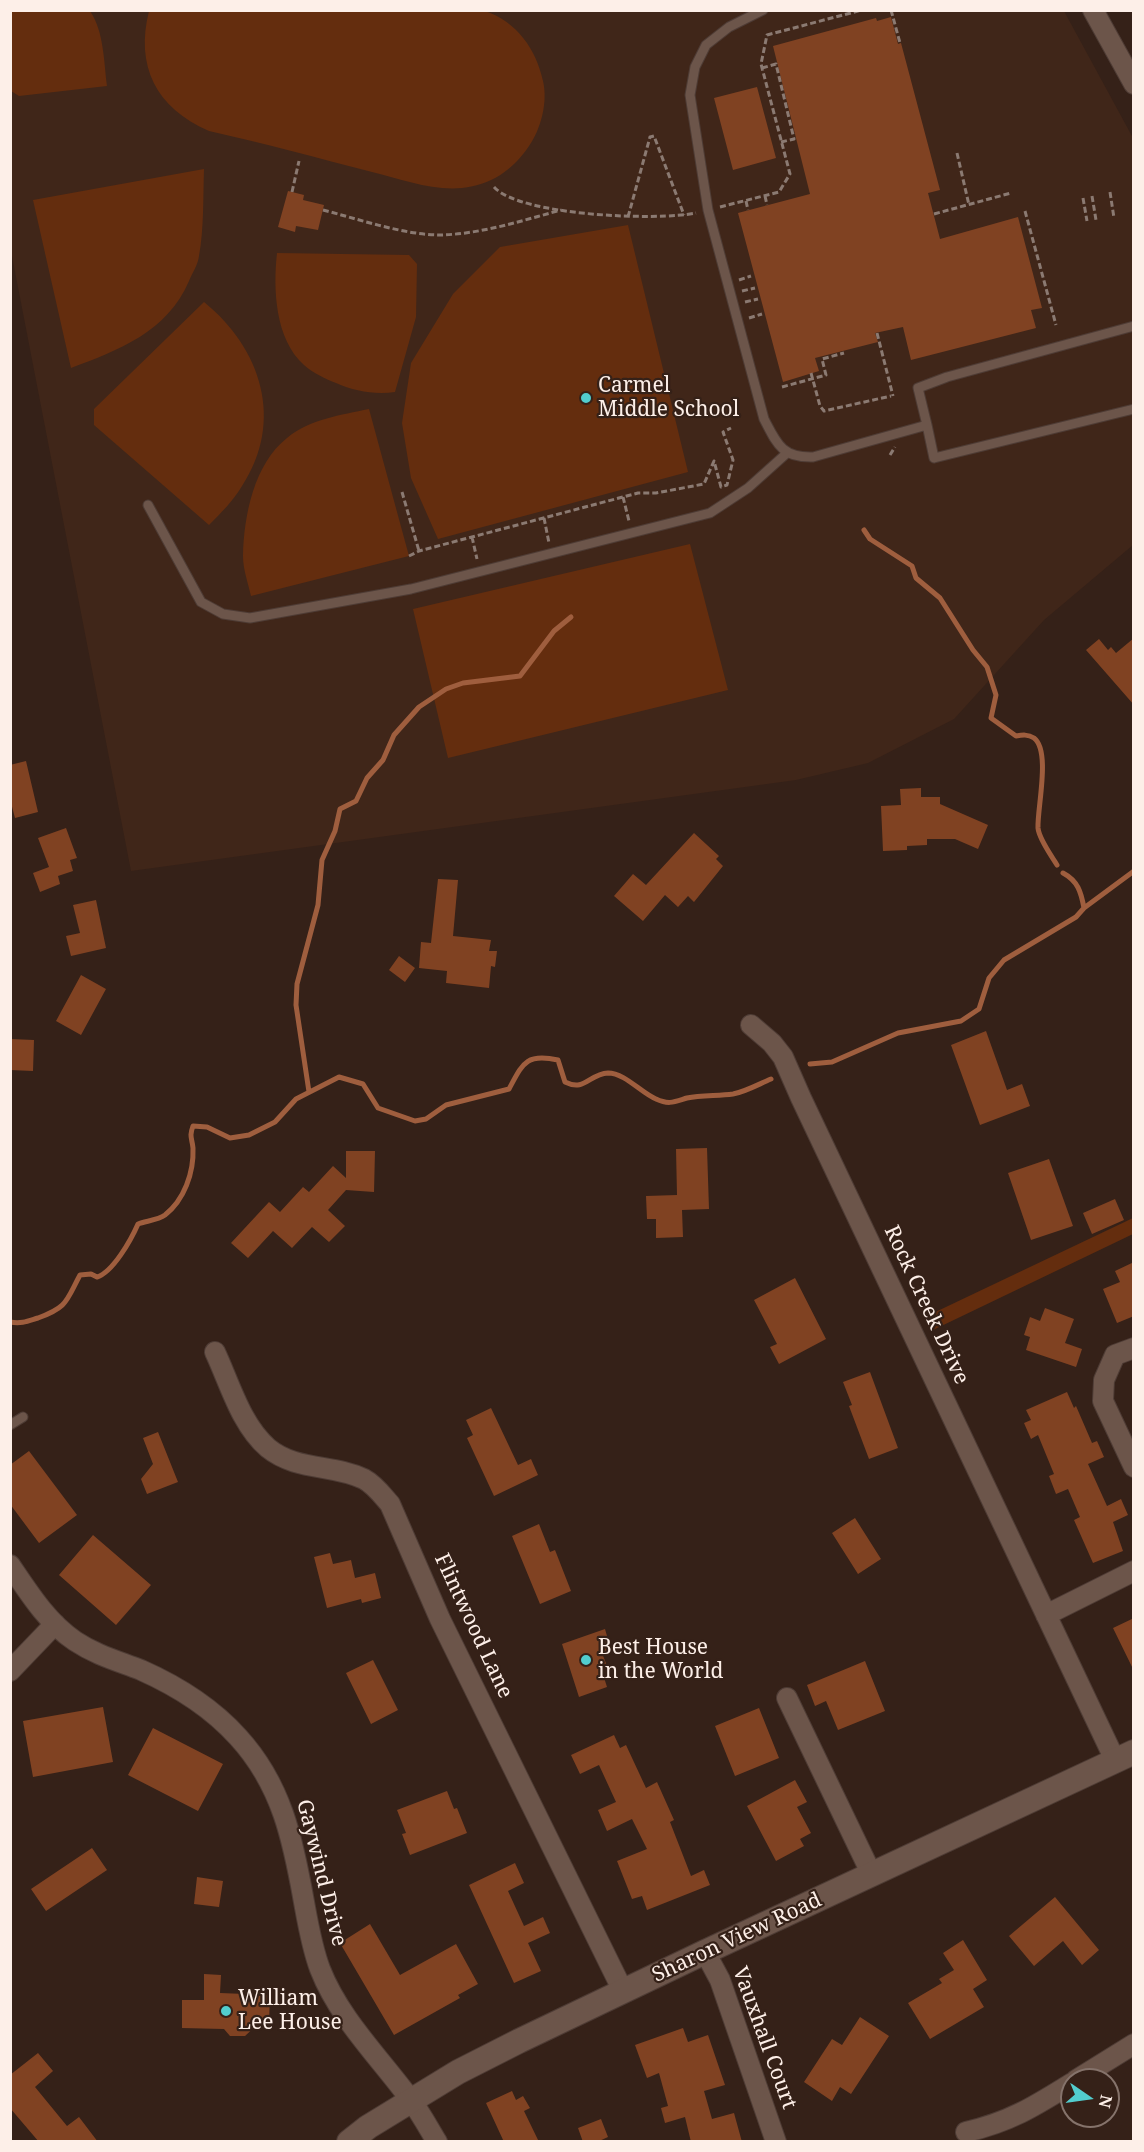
<!DOCTYPE html>
<html>
<head>
<meta charset="utf-8">
<style>
	body { margin:0 }
	#map { position:relative; width:1144px; height:2152px; overflow:hidden; background:#352118; font-family:"Noto Serif",serif }
	canvas { display:block }
	.frame { position:absolute; inset:0; border:12px solid #fdefe8; pointer-events:none }
	.north { position:absolute; left:1060px; top:2068px; width:60px; height:60px; box-sizing:border-box; background:#352118; border:2px solid #85736b; border-radius:50%; rotate:103deg; font-size:16px; font-weight:700; line-height:24px; text-align:center; color:#fdefe8 }
	.north::after { content:''; display:block; margin:auto; width:21px; height:27px; background:#52cdce; clip-path:polygon(50% 0,100% 100%,50% 72%,0 100%) }
</style>
</head>
<body>
<div id="map">
<canvas width="1144" height="2152"></canvas>
<div class="frame"></div>
<div class="north">N</div>
</div>
<script>
const ctx = document.querySelector('canvas').getContext('2d');
ctx.lineJoin = 'round';
function fillPath(path, color) { ctx.fillStyle = color; ctx.fill(path, 'evenodd'); }
function stroke(path, color, width, dash) { ctx.strokeStyle = color; ctx.lineWidth = width; ctx.lineCap = dash ? 'butt' : 'round'; ctx.setLineDash(dash || []); ctx.stroke(path); }
function label(font, color, halo, rows, align = 'center') {
  ctx.font = font + ' "Noto Serif",serif'; ctx.lineWidth = 4.5; ctx.setLineDash([]); ctx.textBaseline = 'middle'; ctx.strokeStyle = halo; ctx.fillStyle = color; for (const [text, x, y, turn = 0] of rows) {
    ctx.save(); ctx.translate(x, y); ctx.rotate((+turn || 0) * Math.PI / 180); ctx.textAlign = isNaN(turn) ? turn : align; if (halo) ctx.strokeText(text, 0, 0); ctx.fillText(text, 0, 0); ctx.restore();
  }
}
const built = new Path2D(`
	M10 11H1064L1133 138V545L1044 620 954 719 868 763 796 780 131 871 11 251Z`);
const green = new Path2D(`
	M10 11H90C104 31 104 63 107 86L19 96 11 91Z
	M149 11H485C517 22 536 49 543 81 548 102 541 129 529 146 513 170 491 185 462 188 432 191 401 179 372 172 318 158 263 143 209 131 156 108 135 66 149 11Z
	M204 169C203 198 204 228 199 256 198 265 192 273 189 281 167 332 119 350 71 368L33 200Z
	M628 225 688 472 438 539 411 478 402 423 411 363 453 294 500 247Z
	M277 253 409 255 417 264 416 317 395 392C375 395 354 391 336 383 326 379 313 373 304 365 275 339 273 289 277 253Z
	M204 302C261 348 285 421 242 486 233 501 221 513 209 525L94 425V409Z
	M369 409 409 556 251 596C248 583 243 569 243 556 244 515 254 464 287 438 310 419 341 415 369 409Z
	M690 544 728 690 448 758 413 609Z
	M1133 1218V1234L933 1330 927 1316Z`);
const stream = new Path2D(`
	M864 530 870 539 912 566 916 578 940 598 973 650 987 667 996 695 991 718 1016 736C1022 735 1028 734 1034 738 1051 751 1037 809 1038 828 1039 839 1051 855 1057 865
	M1063 873C1078 881 1081 892 1084 908
	M810 1064 832 1062 898 1033 961 1021 979 1009 989 978 1004 960 1076 917 1084 908 1134 871
	M309 1092 296 1005 297 984 318 905 322 860 335 831 340 809 356 801 367 778 383 760 394 735 419 707 446 689 463 683 520 676 554 631 571 617
	M10 1322C22 1324 28 1321 38 1318 68 1307 66 1301 80 1275L91 1274 97 1277C113 1272 131 1240 138 1224 146 1221 158 1220 165 1215 184 1200 194 1173 193 1148 192 1138 189 1137 193 1126L207 1127 230 1138 249 1135 275 1122 296 1099 339 1077 363 1084 378 1108 415 1121 426 1119 446 1105 509 1089C523 1063 526 1053 558 1060L565 1082C585 1092 589 1074 608 1073 625 1073 641 1093 656 1099 669 1105 674 1102 687 1098 701 1095 718 1096 733 1094 745 1092 759 1084 771 1079`);
const building = new Path2D(`
	M891 17 898 44 901 43 940 190 928 193 940 239 1018 217 1042 308 1031 310 1036 328 911 360 903 327 875 333 878 342 815 358 819 371 783 382 738 213 810 194 773 46 876 18 877 21Z
	M757 87 776 158 733 170 714 98Z
	M288 191 304 195 303 200 324 205 318 230 296 226 295 232 278 227Z
	M1134 638V705L1086 650 1099 639 1108 650 1111 647 1116 653Z
	M26 761 38 812 15 818 10 799V765Z
	M921 788V797H940V804L988 825 978 849 955 839H927V845L907 846V850L883 851 881 806 901 805 900 789Z
	M66 828 77 858 70 860 73 871 58 876 60 884 40 892 33 873 49 867 38 838Z
	M694 833 719 856 716 859 723 866 694 902 688 896 678 907 665 895 643 921 614 896 633 874 646 885Z
	M438 879 458 880 453 936 491 940 489 951H497L495 967 491 966 489 988 446 983 447 971 419 968 421 942 431 943Z
	M96 900 106 948 71 956 66 936 80 933 73 905Z
	M399 956 415 968 405 982 389 970Z
	M81 975 106 989 81 1035 56 1021Z
	M986 1031 1007 1090 1022 1084 1030 1106 980 1125 951 1045Z
	M10 1039 34 1040 33 1071 10 1070Z
	M707 1148 709 1209 682 1210 683 1237 656 1238V1219H647L646 1196 677 1195 676 1149Z
	M346 1151H375L374 1192 346 1190 328 1210 345 1226 329 1242 312 1227 292 1248 273 1231 248 1258 231 1243 269 1202 280 1212 303 1187 309 1192 333 1166 346 1178Z
	M1049 1159 1073 1226 1031 1240 1008 1173Z
	M1115 1199 1124 1220 1092 1234 1083 1213Z
	M1134 1262V1316L1117 1323 1103 1289 1120 1282 1115 1271Z
	M795 1278 826 1339 779 1364 770 1347 777 1344 754 1300Z
	M1045 1308 1074 1319 1065 1343 1082 1349 1076 1367 1026 1350 1030 1337 1024 1335 1030 1317 1040 1321Z
	M870 1372 898 1448 869 1459 849 1406 852 1405 843 1382Z
	M1067 1392 1074 1408 1076 1406 1092 1443 1097 1441 1104 1457 1088 1464 1107 1506 1121 1499 1128 1515 1113 1522 1123 1551 1093 1563 1074 1520 1080 1517 1068 1489 1056 1494 1049 1476 1054 1474 1038 1435 1031 1439 1024 1423 1031 1420 1026 1410Z
	M491 1408 518 1465 531 1459 538 1475 494 1496 467 1438 473 1435 466 1420Z
	M158 1432 178 1482 147 1494 141 1479 153 1464 143 1438Z
	M29 1451 77 1515 39 1543 10 1504V1465Z
	M855 1518 881 1559 858 1574 832 1533Z
	M539 1524 550 1552 555 1550 571 1591 540 1604 512 1536Z
	M93 1535 151 1585 116 1625 59 1575Z
	M330 1553 333 1564 351 1560 355 1578 375 1573 381 1598 362 1603 361 1599 327 1608 314 1557Z
	M1134 1618V1671L1113 1628Z
	M605 1629 611 1650 602 1653 607 1666 601 1668 607 1687 579 1697 562 1644Z
	M373 1660 398 1710 371 1724 346 1673Z
	M865 1661 885 1711 838 1730 826 1701 815 1706 807 1685Z
	M103 1707 113 1762 33 1777 23 1721Z
	M759 1708 779 1758 735 1776 715 1726Z
	M153 1728 223 1764 198 1811 128 1775Z
	M614 1735 620 1748 626 1745 646 1788 657 1782 674 1820 670 1822 691 1876 704 1870 710 1885 647 1910 642 1896 632 1899 617 1861 647 1849 632 1819 607 1831 598 1810 616 1802 599 1765 580 1774 571 1755Z
	M795 1780 807 1802 797 1807 811 1833 800 1839 804 1846 776 1861 747 1806Z
	M447 1791 454 1809 457 1808 467 1833 410 1855 402 1834 406 1833 397 1810Z
	M92 1848 107 1870 46 1911 31 1889Z
	M515 1863 524 1883 508 1891 524 1926 543 1917 550 1933 528 1943 541 1971 514 1983 469 1885Z
	M197 1877 223 1881 219 1907 194 1904Z
	M1055 1897 1099 1950 1082 1965 1063 1941 1034 1966 1009 1936Z
	M370 1924 400 1975 456 1944 478 1984 458 1995 460 1998 394 2035 340 1943Z
	M963 1940 987 1980 973 1989 984 2007 930 2039 908 2003 942 1983 939 1979 954 1970 943 1953Z
	M204 1974 221 1975 220 1993 270 1995 269 2024 259 2023 245 2036H230L224 2029 182 2028V2000H204Z
	M860 2017 889 2036 851 2094 840 2087 832 2101 804 2082 832 2039 842 2045Z
	M683 2028 688 2042 708 2035 725 2085 704 2091 712 2119 734 2113 742 2142H691L685 2117 665 2123 661 2108 668 2106 659 2073 647 2078 635 2045Z
	M38 2053 53 2071 35 2087 67 2126 79 2117 98 2142H39L10 2108V2075Z
	M512 2091 516 2100 523 2096 530 2108 524 2111 539 2142H504L486 2103Z
	M601 2119 608 2137 597 2142H583L578 2128Z`);
const path = new Path2D(`
	M891 10 900 43
	M762 68 776 64 794 139 781 142
	M957 153 969 205
	M494 187C520 216 658 221 696 213
	M292 192 299 161
	M1110 192 1114 218
	M765 196 767 205
	M1092 196 1096 220
	M1083 198 1087 221
	M746 201 748 210
	M720 207 779 192 790 174 761 64 767 35 862 10
	M323 210C358 219 404 235 440 235 481 234 521 221 561 210
	M1025 211 1056 325
	M934 214 1011 193
	M628 217 650 137 654 136 684 215
	M739 280 751 276
	M742 291 755 288
	M745 302 758 299
	M749 318 762 314
	M877 333 893 396
	M811 373 820 406 824 411 891 396
	M782 387 826 375 822 359 844 353
	M890 455 895 447
	M402 492 419 551
	M623 497 629 521
	M544 518 549 543
	M472 537 477 559
	M409 556 419 551 638 493H656L704 484 714 461 721 487 727 485 733 460 723 432 731 428`);
const service = new Path2D(`
	M763 10 729 27 706 45 695 67 690 95 708 210 764 419C777 444 782 458 813 457L927 425 934 458 1134 409
	M927 425 918 388 947 377 1134 326
	M148 505 201 602 223 614 250 618 411 589 710 513 748 488 787 453
	M10 1425 23 1417`);
const minor = new Path2D(`
	M1093 10 1134 84
	M751 1025 772 1043 783 1057 801 1098 1115 1760
	M1134 1348 1115 1355 1104 1380 1103 1401 1134 1467
	M215 1352C230 1384 241 1425 268 1448 296 1471 333 1464 364 1479 375 1485 382 1495 390 1504L440 1619 623 1991
	M10 1565C29 1593 47 1622 75 1641 96 1655 118 1661 141 1670 177 1686 211 1707 238 1737 282 1785 293 1840 304 1902 308 1924 312 1948 320 1969 339 2018 379 2057 410 2099 420 2112 428 2127 437 2142
	M1046 1615 1134 1571
	M10 1671 55 1624
	M787 1698 872 1875
	M705 1952 720 1980 776 2142
	M1076 2080 1134 2044
	M966 2132C1010 2122 1035 2106 1072 2083`);
const tertiary = new Path2D(`
	M349 2142 368 2127 458 2072 519 2041 705 1952 1134 1752`);
const markers = [
	[586,398,6,"#52cdce"],
	[586,1660,6,"#52cdce"],
	[226,2011,6,"#52cdce"]
];
const poiNames = [
	["Carmel",598,386],
	["Middle School",598,410],
	["Best House",598,1648],
	["in the World",598,1672],
	["William",238,1999],
	["Lee House",238,2023]
];
const streetNames = [
	["Rock Creek Drive",926,1305,65],
	["Flintwood Lane",473,1626,65],
	["Gaywind Drive",321,1873,76],
	["Sharon View Road",737,1938,-25],
	["Vauxhall Court",764,2038,70]
];
fillPath(built, '#402619');
fillPath(green, '#642d0e');
stroke(stream, '#9f5e3e', 5);
fillPath(building, '#804222');
stroke(service, '#4e3c35', 11);
stroke(minor, '#4e3c35', 22);
stroke(tertiary, '#4e3c35', 26);
stroke(path, '#8b7a72', 3, [6, 3]);
stroke(service, '#6c554a', 9);
stroke(minor, '#6c554a', 20);
stroke(tertiary, '#6c554a', 24);
for (const [x, y, r, color] of markers) { const dot = new Path2D(); dot.arc(x, y, r, 0, 2 * Math.PI); ctx.fillStyle = color; ctx.fill(dot); stroke(dot, '#352118', 2); }
label('21px', '#fdefe8', '#352118', poiNames, 'left');
label('21px', '#fdefe8', '#352118', streetNames);
</script>
</body>
</html>
